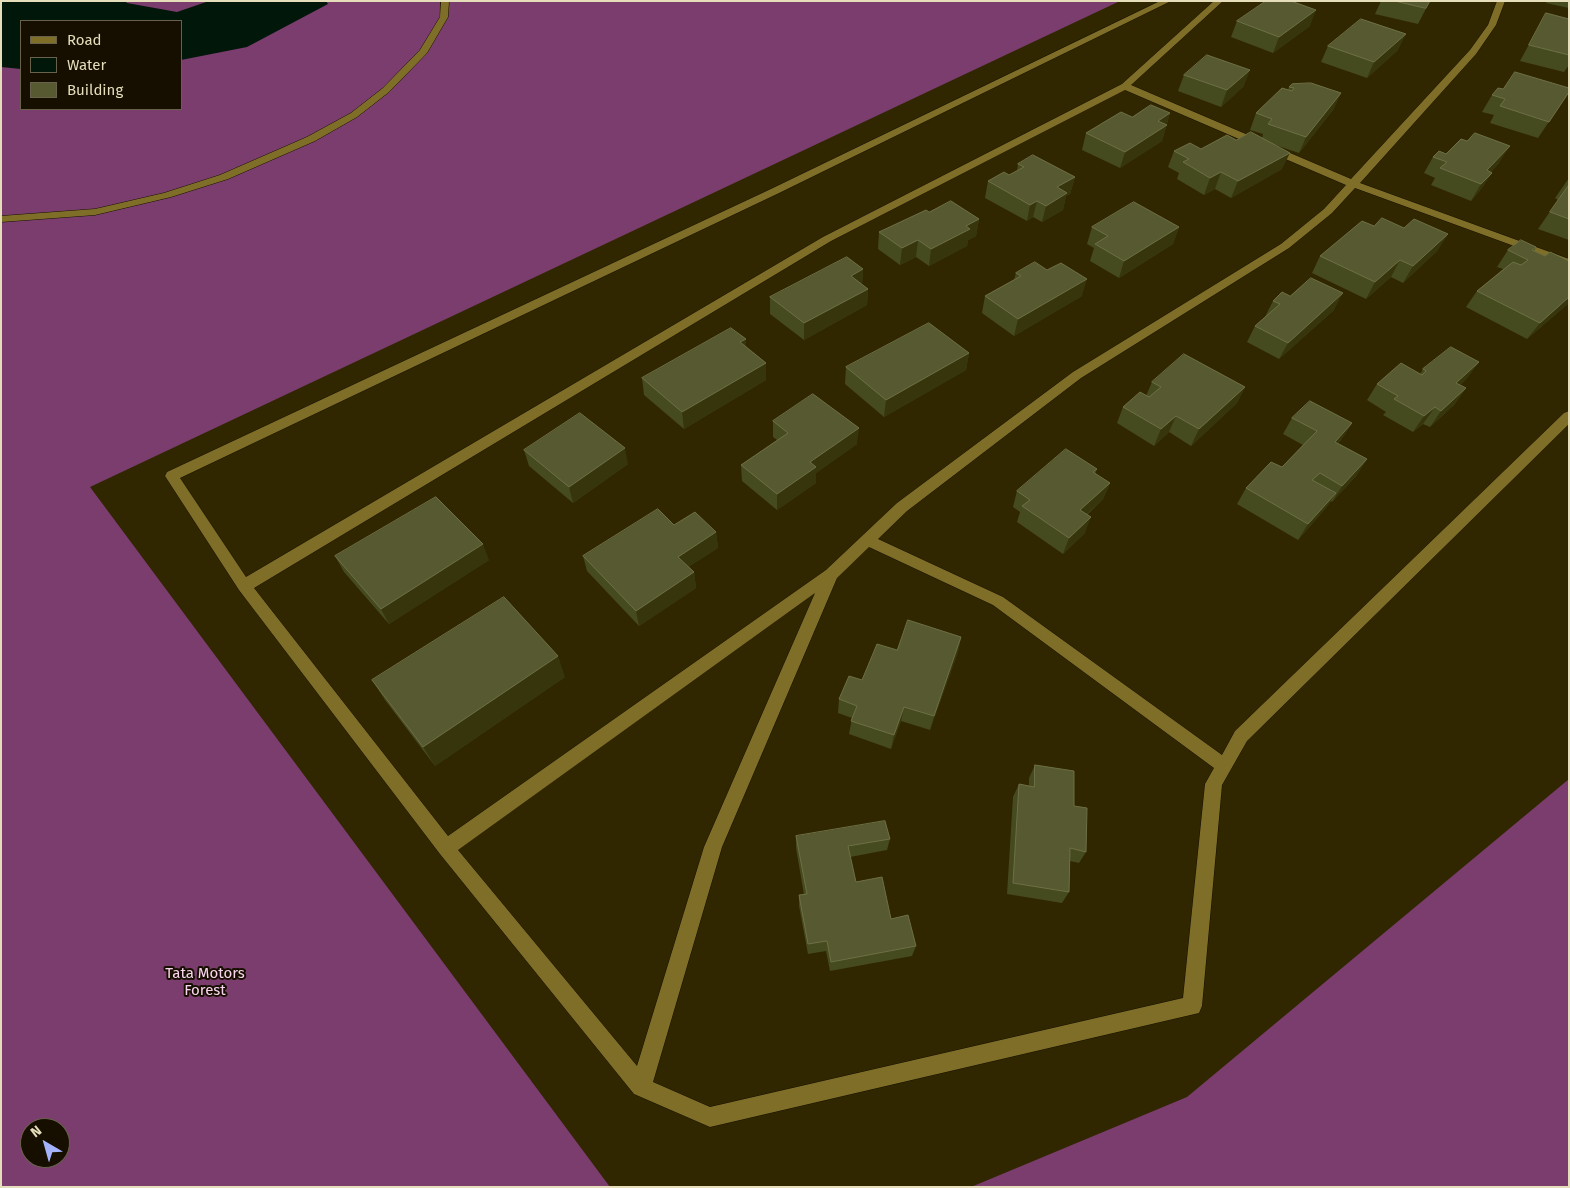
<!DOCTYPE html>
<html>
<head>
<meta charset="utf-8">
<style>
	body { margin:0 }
	#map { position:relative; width:1570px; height:1188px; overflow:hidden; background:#302701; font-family:"Fira Sans",sans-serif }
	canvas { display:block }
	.frame { position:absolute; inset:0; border:2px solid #e6debb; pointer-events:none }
	.legend { position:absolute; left:20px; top:20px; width:162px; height:90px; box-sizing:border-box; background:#160f00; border:1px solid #69624b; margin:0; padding:6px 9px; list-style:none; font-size:15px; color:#e6debb }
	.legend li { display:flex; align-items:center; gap:10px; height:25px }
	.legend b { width:25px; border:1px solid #69624b }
	.north { position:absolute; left:20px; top:1118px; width:50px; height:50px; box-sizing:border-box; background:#160f00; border:1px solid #69624b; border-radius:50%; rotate:322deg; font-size:14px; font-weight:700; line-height:20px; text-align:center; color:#e6debb }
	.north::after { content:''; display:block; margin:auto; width:18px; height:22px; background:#a4b2fc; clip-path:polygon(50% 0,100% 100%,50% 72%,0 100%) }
</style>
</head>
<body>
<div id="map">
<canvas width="1570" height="1188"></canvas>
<div class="frame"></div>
<ul class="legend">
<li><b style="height:6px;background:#7f6e27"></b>Road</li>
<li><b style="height:14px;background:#011709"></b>Water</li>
<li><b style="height:14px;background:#575a30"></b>Building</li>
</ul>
<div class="north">N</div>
</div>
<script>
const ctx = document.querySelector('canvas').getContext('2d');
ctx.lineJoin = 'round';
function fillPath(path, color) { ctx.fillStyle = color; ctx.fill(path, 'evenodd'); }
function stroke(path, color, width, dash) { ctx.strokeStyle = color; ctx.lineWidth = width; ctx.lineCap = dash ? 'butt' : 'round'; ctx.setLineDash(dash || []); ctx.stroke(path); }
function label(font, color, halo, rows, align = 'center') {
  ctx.font = font + ' "Fira Sans",sans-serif'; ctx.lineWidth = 4; ctx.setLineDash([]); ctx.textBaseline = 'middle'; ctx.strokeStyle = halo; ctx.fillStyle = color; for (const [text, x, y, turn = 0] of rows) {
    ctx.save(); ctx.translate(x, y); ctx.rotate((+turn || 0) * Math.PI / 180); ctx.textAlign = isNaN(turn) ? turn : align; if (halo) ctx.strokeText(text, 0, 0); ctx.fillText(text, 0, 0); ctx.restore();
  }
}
const forest = new Path2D(`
	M1 1H1120L90 487 610 1187H1ZM21 21H181V109H21ZM30 1128H60V1158H30Z
	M1569 779V1187H971L1187 1097Z`);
const water = new Path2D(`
	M1 1H125L127 3 177 12 209 1H326L328 4 247 47 181 60V21H21V69L1 67Z`);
const minor = new Path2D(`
	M441 1H449L448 17 427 53 389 92 357 117 315 141 228 179 171 197 95 215 1 222V216L95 209 164 193 220 175 307 137 351 113 383 88 420 50 440 17Z
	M1160 1H1171L779 193 180 478 246 577 823 237 1122 84 1214 1H1223L1131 85 1351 179 1470 50 1488 25 1497 1H1505L1496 25 1476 54 1360 183 1569 259V266L1355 188 1332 213 1289 248 1081 378 907 511 878 539 1003 597 1222 755 1235 731 1564 413 1569 411V424L1247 741 1222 785 1202 1006 1199 1013 710 1127 634 1094 440 854 239 590 165 476 167 472 771 189ZM1125 90 1346 185 1324 209 1281 244 1073 372 897 503 826 570 448 836 254 588 831 241ZM869 547 993 605 1214 768 1205 784 1183 998 710 1107 653 1082 722 847 837 578ZM815 593 704 847 637 1066 458 850Z`);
const wall = new Path2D(`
	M1381 1H1430L1418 24 1375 14Z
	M1547 1H1569V8L1546 3Z
	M1546 13 1569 19V65L1564 72 1520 61Z
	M1237 21 1310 26 1273 53 1231 37Z
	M1328 46 1398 50 1367 78 1321 62Z
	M1184 75 1244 86 1221 107 1178 91Z
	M1289 87 1341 93 1333 110 1299 153 1275 145 1282 169 1231 198 1215 189 1204 195 1177 179 1179 173 1168 167 1174 151 1201 149 1262 138 1263 134 1250 130 1256 113 1288 90Z
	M1503 89 1569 92 1538 138 1490 123 1494 115 1482 112 1492 95Z
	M1170 113 1162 141 1120 168 1082 150 1086 133 1132 117Z
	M1467 141 1499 163 1491 172 1492 173 1481 189 1471 201 1431 185 1435 178 1424 173 1433 157 1446 154Z
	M1018 164 1075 177 1070 194 1066 196 1063 210 1042 222 1033 217 1027 221 985 198 988 181 1009 175 1017 171Z
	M1569 178V240L1538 229 1558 200 1555 198Z
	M929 212 979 219 976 236 968 240 967 246 929 266 916 257 900 265 878 249 879 232Z
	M1374 226 1404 228 1448 234 1437 251 1403 283 1391 277 1366 299 1312 273 1320 256Z
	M1092 227H1179L1173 244 1119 278 1090 261 1094 248 1087 244Z
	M1536 247 1534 251 1545 256 1569 261V303L1527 339 1466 307 1477 291 1503 269 1497 267 1508 250Z
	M863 269 862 284 868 289 867 305 804 340 770 314V297Z
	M1047 270 1082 296 1014 336 982 313 985 296 1014 280 1016 273Z
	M1290 296 1334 310 1279 359 1247 342 1255 326 1265 317 1273 301Z
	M746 347 766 363V380L684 429 644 395 642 378Z
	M969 353 966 370 884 417 845 384 846 367Z
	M1479 362 1467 378 1460 385 1466 388 1454 405 1430 427 1423 424 1413 432 1383 415 1386 412 1367 400 1377 384 1420 374 1423 369Z
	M1152 382 1245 387 1237 403 1191 446 1169 432 1154 446 1117 423 1123 407 1146 396Z
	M1292 418 1352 423 1341 440 1338 443 1367 459 1356 476 1332 502 1331 501 1325 509 1298 540 1237 504 1246 488 1282 467 1303 445 1283 434Z
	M773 421 857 444 816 473V483L777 510 742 481 741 465 777 440 773 437Z
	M524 450 628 464 573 503 529 466Z
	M1097 469 1095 474 1110 483 1103 499 1087 515 1085 533 1063 554 1017 522 1020 512 1013 507 1017 491Z
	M674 525 716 532 718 548 688 567 694 572 696 588 639 626 587 571 583 556Z
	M335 556 489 560 389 624 344 572Z
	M961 637 958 652 930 730 901 721 891 749 849 734 852 718 838 713 839 699 862 680 897 650Z
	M565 677 435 766 385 700 372 680Z
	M1035 765 1074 806 1086 852 1079 863 1070 861 1069 892 1062 903 1007 894 1013 797 1019 784 1029 786V778Z
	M796 836 890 839 887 850 850 857 856 882 891 919 916 946 912 956 830 971 826 951 808 954 799 906V895H804L796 848Z`);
const shadedWall = new Path2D(`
	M1316 10 1310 26 1273 53 1279 37Z
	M1406 34 1398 50 1367 78 1374 62Z
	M1250 70 1244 86 1221 107 1227 90Z
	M1341 93 1333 110 1299 153 1306 137Z
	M1170 113 1162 141 1120 168 1125 152 1158 121Z
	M1510 146 1499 163 1480 184 1487 170Z
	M1290 153 1282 169 1231 198 1238 181Z
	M1221 172 1215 189 1204 195 1210 178Z
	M1492 173 1481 189 1471 201 1481 184Z
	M1075 177 1070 194 1066 196 1063 210 1042 222 1046 206 1057 187Z
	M1037 201 1033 217 1027 221 1030 205Z
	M979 219 976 236 968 240 967 246 929 266 931 249 966 226Z
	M1179 227 1173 244 1119 278 1124 261Z
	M1448 234 1437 251 1403 283 1413 266Z
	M918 240 916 257 900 265 902 248Z
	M1400 260 1391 277 1366 299 1375 282Z
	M863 269 862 286 851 276Z
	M1087 279 1082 296 1014 336 1018 319Z
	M868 289 867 305 804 340V323Z
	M1343 293 1334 310 1279 359 1288 343Z
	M1569 297V303L1527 339 1540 323Z
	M746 339V356L740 342Z
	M969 353 966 370 884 417 886 400Z
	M1479 362 1467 378 1444 399 1456 383Z
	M766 363V380L684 429 682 412Z
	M1245 387 1237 403 1191 446 1199 429Z
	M1466 388 1454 405 1430 427 1441 411Z
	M1435 407 1423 424 1413 432 1424 416Z
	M1176 416 1169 432 1154 446 1161 429Z
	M1352 423 1341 440 1324 458 1335 442Z
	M859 428 857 444 816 473V483L777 510V494L810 462Z
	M625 448 628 464 573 503 569 487Z
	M1367 459 1356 476 1332 502 1342 486Z
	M1110 483 1103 499 1074 526 1080 510Z
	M1336 493 1325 509 1298 540 1308 524Z
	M1091 517 1085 533 1063 554 1069 538Z
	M716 532 718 548 680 572 678 557Z
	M483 544 489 560 389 624 381 609Z
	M694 572 696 588 639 626 636 611Z
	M961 637 958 652 930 730 934 716Z
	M558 656 565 677 435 766 423 747Z
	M904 707 901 721 891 749 894 735Z`);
const building = new Path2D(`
	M1266 1H1291L1316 10 1279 37 1237 21Z
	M1395 1H1430L1426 8Z
	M1546 13 1569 19V55L1529 45Z
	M1361 19 1406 34 1374 62 1328 46Z
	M1207 55 1250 70 1227 90 1184 75Z
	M1515 72 1569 88V92L1549 122 1500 106 1505 99 1492 95 1498 88 1503 89Z
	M1311 83 1341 93 1306 137 1268 124 1272 119 1256 113 1282 88 1292 91 1294 88 1289 87 1292 84Z
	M1151 105 1170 113 1158 121 1167 125 1125 152 1086 133 1121 112 1132 117Z
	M1251 132 1290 153 1238 181 1221 172 1210 178 1183 162 1189 159 1174 151 1190 143 1201 149 1227 135 1236 140Z
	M1475 133 1510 146 1487 170 1492 173 1481 184 1440 168 1447 162 1433 157 1439 151 1446 154 1461 139 1467 141Z
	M1033 155 1075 177 1057 187 1067 193 1046 206 1037 201 1030 205 988 181 1004 172 1009 175 1024 167 1018 164Z
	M1569 185V219L1550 212Z
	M951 201 979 219 966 226 970 229 931 249 918 240 902 248 879 232 926 210 929 212Z
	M1134 202 1179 227 1124 261 1095 244 1108 236 1092 227Z
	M1382 218 1404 228 1414 219 1448 234 1413 266 1400 260 1375 282 1320 256 1362 221 1374 226Z
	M1521 240 1536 247 1532 250 1545 256 1550 252 1569 261V297L1540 323 1477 291 1513 262 1521 265 1528 260 1508 250Z
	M847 257 863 269 851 276 868 289 804 323 770 297Z
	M1035 262 1047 270 1061 263 1087 279 1018 319 985 296 1021 276 1016 273Z
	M1311 278 1343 293 1288 343 1255 326 1280 304 1273 301 1282 292 1290 296Z
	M929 323 969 353 886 400 846 367Z
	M731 328 746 339 740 342 766 363 682 412 642 378Z
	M1451 347 1479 362 1456 383 1466 388 1441 411 1435 407 1424 416 1394 399 1398 396 1377 384 1401 363 1422 375 1426 371 1423 369Z
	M1184 354 1245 387 1199 429 1176 416 1161 429 1123 407 1140 392 1149 397 1161 387 1152 382Z
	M813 394 859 428 810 462 816 467 777 494 741 465 788 433 773 421Z
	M1310 401 1352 423 1335 442 1367 459 1342 486 1320 473 1312 480 1336 493 1308 524 1246 488 1271 462 1282 467 1317 431 1292 418Z
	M580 413 625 448 569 487 524 450Z
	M1066 449 1097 469 1093 472 1110 483 1080 510 1091 517 1069 538 1022 506 1030 500 1017 491Z
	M436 497 483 544 381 609 335 556Z
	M658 509 674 525 695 512 716 532 678 557 694 572 636 611 583 556Z
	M504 597 558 656 423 747 372 680Z
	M908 620 961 637 934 716 904 707 894 735 851 721 857 706 839 699 849 676 862 680 877 644 897 650Z
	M1035 765 1074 771V806L1087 808 1086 852 1070 848 1069 892 1013 883 1019 784 1034 787Z
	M885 821 890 839 848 846 856 882 882 877 891 919 908 915 916 946 831 962 827 941 808 944 799 895 807 894 796 836Z`);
const nearParknames = [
	["Tata Motors",205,974],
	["Forest",205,991]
];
fillPath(forest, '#7a3d6d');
fillPath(water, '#011709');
stroke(minor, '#151000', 1);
fillPath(minor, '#7f6e27');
fillPath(wall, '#464a1f');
fillPath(shadedWall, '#36350c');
fillPath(building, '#575a30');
stroke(building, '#6e6f45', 1);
label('15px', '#fad5f0', '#160f00', nearParknames);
</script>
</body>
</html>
